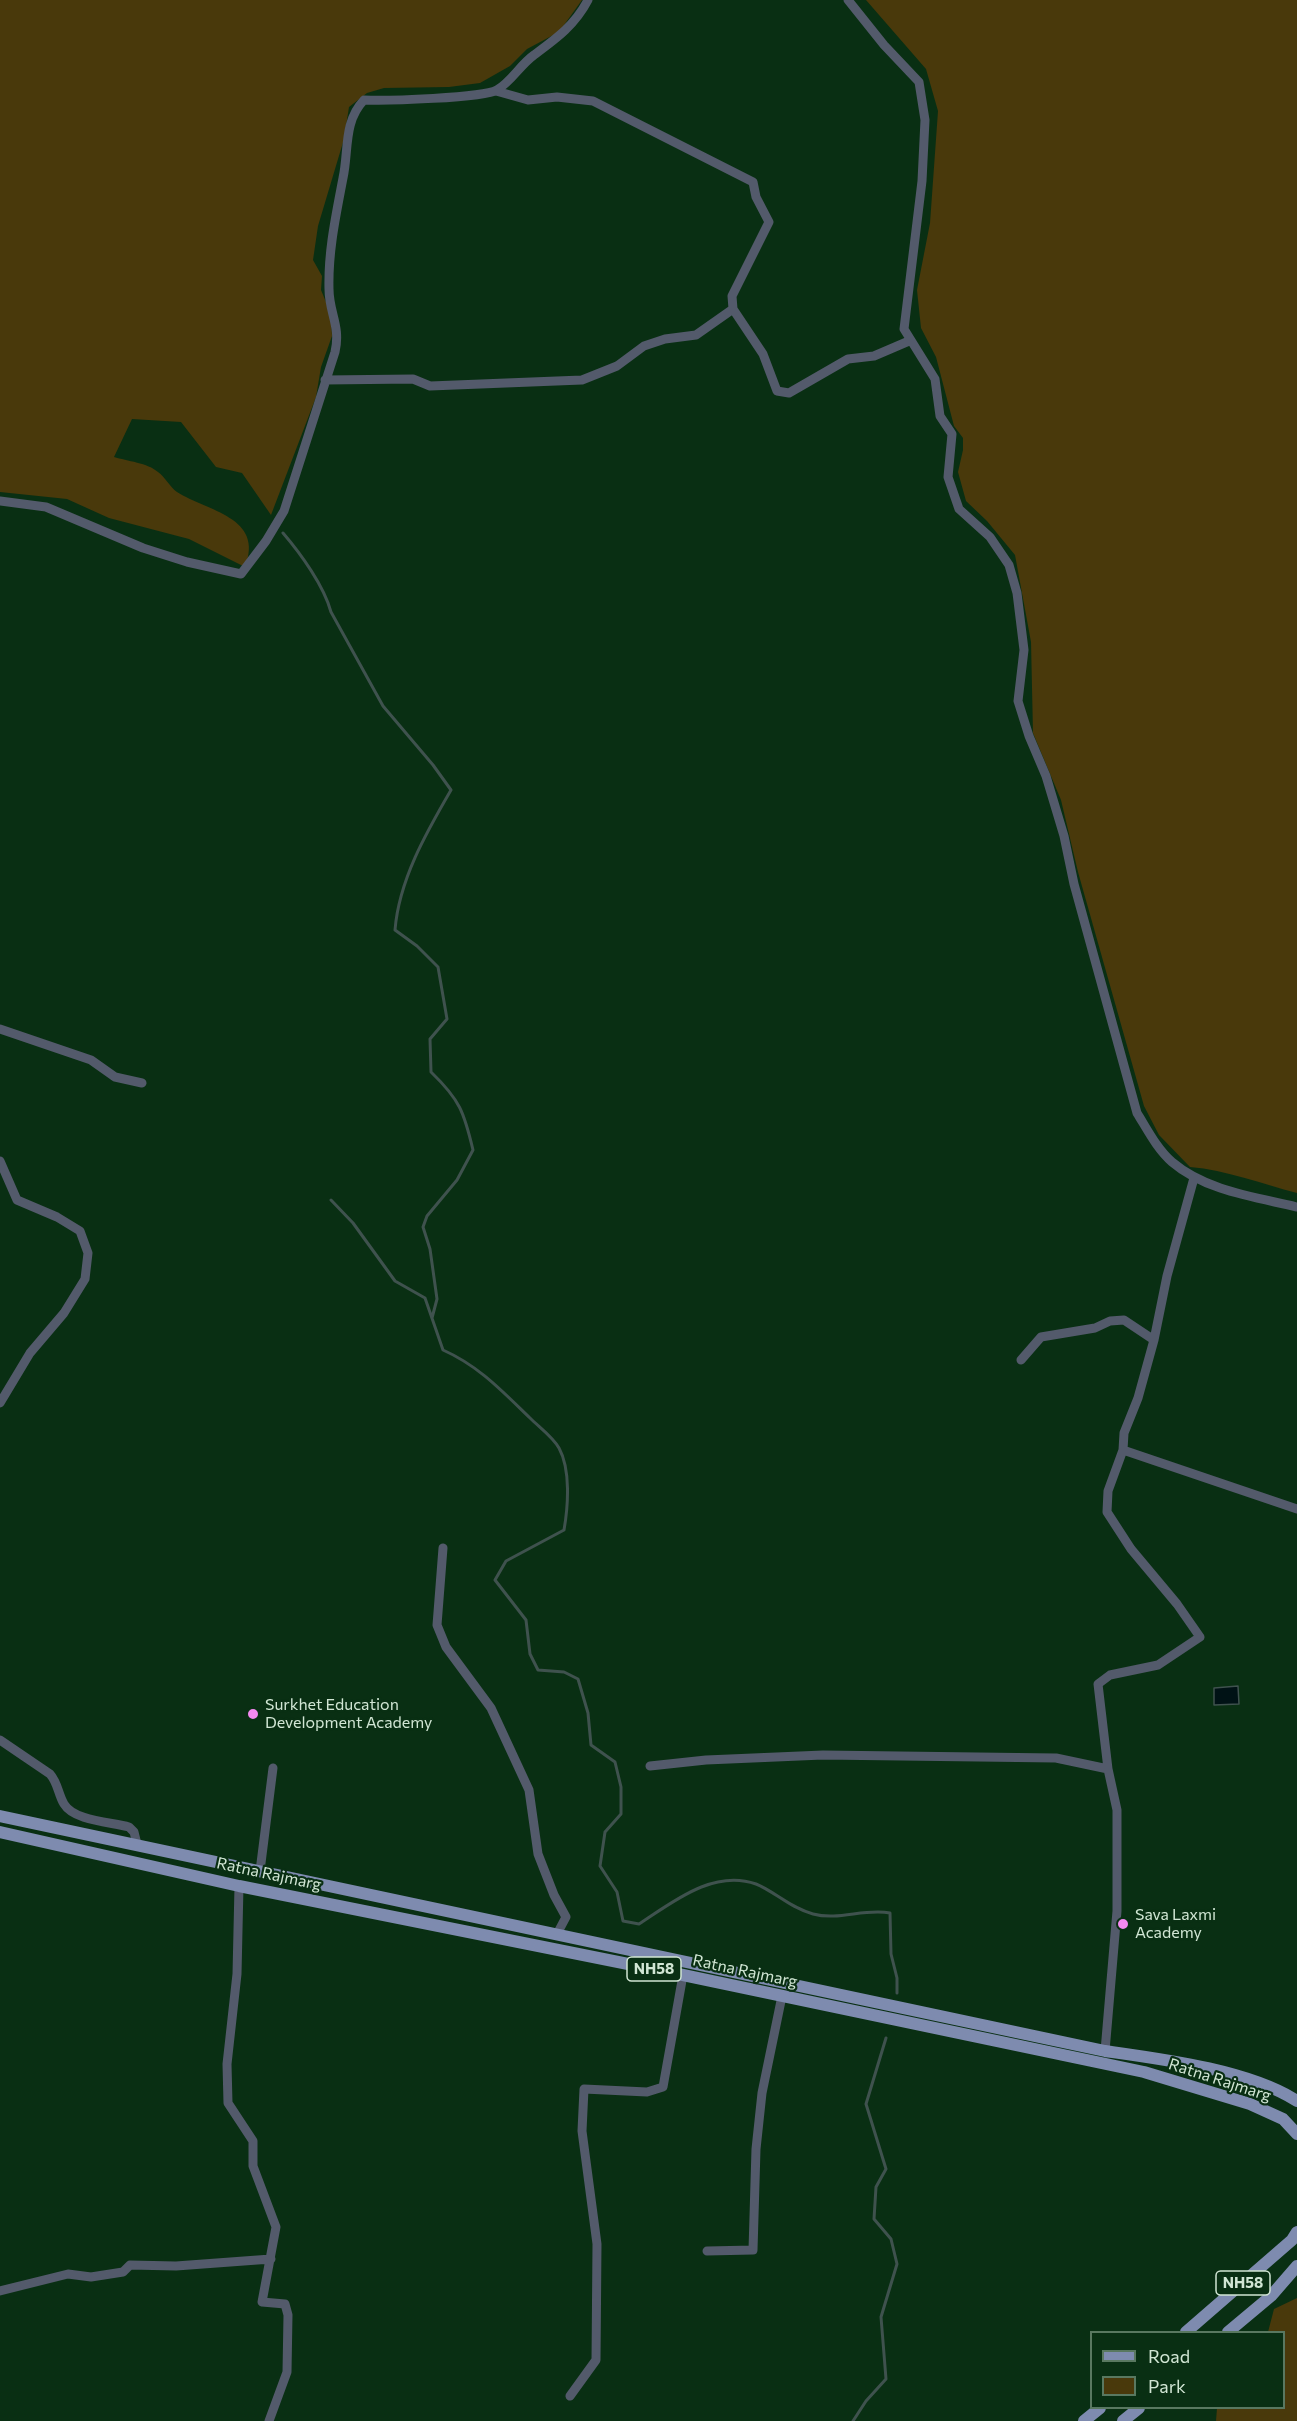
<!DOCTYPE html>
<html>
<head>
<meta charset="utf-8">
<style>
	body { margin:0 }
	#map { position:relative; width:1297px; height:2421px; overflow:hidden; background:#092f13; font-family:Commissioner,sans-serif }
	canvas { display:block }
	.legend { position:absolute; left:1090px; top:2331px; width:195px; height:78px; box-sizing:border-box; background:#092f13; border:2px solid #597860; margin:0; padding:8px 10px; list-style:none; font-size:18px; color:#d1e6d4 }
	.legend li { display:flex; align-items:center; gap:12px; height:30px }
	.legend b { width:30px; border:2px solid #597860 }
</style>
</head>
<body>
<div id="map">
<canvas width="1297" height="2421"></canvas>
<ul class="legend">
<li><b style="height:8px;background:#7e8baf"></b>Road</li>
<li><b style="height:16px;background:#49390b"></b>Park</li>
</ul>
</div>
<script>
const ctx = document.querySelector('canvas').getContext('2d');
ctx.lineJoin = 'round';
function fillPath(path, color) { ctx.fillStyle = color; ctx.fill(path, 'evenodd'); }
function stroke(path, color, width, dash) { ctx.strokeStyle = color; ctx.lineWidth = width; ctx.lineCap = dash ? 'butt' : 'round'; ctx.setLineDash(dash || []); ctx.stroke(path); }
function label(font, color, halo, rows, align = 'center') {
  ctx.font = font + ' Commissioner,sans-serif'; ctx.lineWidth = 4.5; ctx.setLineDash([]); ctx.textBaseline = 'middle'; ctx.strokeStyle = halo; ctx.fillStyle = color; for (const [text, x, y, turn = 0] of rows) {
    ctx.save(); ctx.translate(x, y); ctx.rotate((+turn || 0) * Math.PI / 180); ctx.textAlign = isNaN(turn) ? turn : align; if (halo) ctx.strokeText(text, 0, 0); ctx.fillText(text, 0, 0); ctx.restore();
  }
}
const green = new Path2D(`
	M0 0H582L559 32 527 49 510 66 480 83 449 87 384 88 367 93 349 107 344 139 318 226 313 260 322 276 321 290 331 314 332 336 321 367 316 397 271 515 242 473 216 467 181 422 132 419 114 457C127 461 148 463 158 472 165 477 170 487 177 492 207 511 265 517 245 567L189 539 109 518 67 499 0 492Z
	M866 0H1297V1193C1262 1184 1226 1170 1190 1167L1159 1135 1144 1106 1078 872 1061 800 1033 733 1031 642 1015 555 987 521 966 501 958 472 963 450V438L954 426 936 357 921 328 917 290 930 223 938 111 926 69Z
	M1297 2298V2421H1216L1217 2408H1284V2332H1268L1274 2309Z`);
const water = new Path2D(`
	M1238 1686 1239 1704 1214 1705V1688Z`);
const stream = new Path2D(`
	M283 533C301 554 324 586 331 612L383 706 433 765 451 790C426 833 399 880 395 930L417 946 438 967 447 1019 430 1039 431 1072C460 1100 464 1112 473 1150L457 1180 427 1216 423 1227 430 1249 437 1299 432 1318
	M331 1200 353 1223 395 1281 425 1298 443 1350C479 1366 502 1391 530 1418 539 1427 553 1437 559 1448 571 1470 568 1507 564 1530L506 1561 495 1580 526 1620 530 1654 538 1670 564 1672 578 1679 588 1713 591 1745 615 1762 621 1787V1814L605 1832 600 1866 617 1892 623 1921 639 1924C673 1902 713 1869 756 1884 774 1891 790 1908 813 1914 839 1921 864 1908 890 1913L891 1954 897 1978V1993
	M853 2421 866 2401 886 2379 881 2317 897 2264 891 2239 874 2219 876 2187 886 2169 866 2104 886 2038`);
const minor = new Path2D(`
	M848 0 884 45 919 82 925 120 922 181 904 329 935 379 940 416 952 434 948 477 959 509 990 537 1009 565 1017 593 1024 650 1018 701 1029 736 1046 776 1064 836 1074 884 1137 1113C1147 1129 1157 1149 1172 1162 1206 1191 1255 1197 1297 1207
	M496 91 528 100 557 97 593 101 753 182 756 197 769 222 732 296 733 309 763 354 777 391 789 393 848 359 874 356 909 341
	M325 380 413 379 430 386 582 380 617 366 644 346 665 339 696 335 733 309
	M0 501 46 507 143 548 187 562 241 574 266 541 284 511 335 352C341 326 329 313 329 289 328 251 336 215 343 178 349 151 343 122 364 100 385 101 483 98 497 90 512 81 520 65 534 55 557 38 575 25 588 0
	M0 1029 91 1060 115 1077 142 1083
	M0 1161 17 1200 57 1217 80 1231 88 1253 85 1279 64 1313 30 1353 0 1403
	M1021 1360 1041 1337 1095 1328 1110 1321 1124 1320 1154 1340
	M1123 1450 1297 1509
	M443 1548 437 1625 446 1647 491 1708 529 1790 538 1854 554 1895 566 1917 557 1934
	M0 1740 50 1774C58 1783 58 1794 64 1804 74 1821 111 1822 129 1827L134 1832 137 1844
	M650 1766 706 1760 823 1755 1056 1758 1108 1769
	M260 1871 273 1768
	M239 1886 237 1974 227 2064 228 2103 253 2141V2166L276 2227 262 2302 285 2304 288 2315 287 2372 269 2421
	M1105 2051 1117 1911V1810L1108 1769 1098 1684 1110 1675 1158 1665 1200 1637 1177 1604 1131 1549 1107 1512 1108 1491 1123 1450 1124 1433 1138 1398 1154 1340 1167 1276 1194 1178
	M707 2251 753 2250 756 2149 762 2093 782 1996
	M0 2291 68 2274 91 2277 123 2272 130 2265 176 2266 271 2259
	M570 2396 596 2360 597 2244 582 2131 584 2089 647 2092 663 2087 683 1975`);
const major = new Path2D(`
	M0 1816 1105 2051C1162 2059 1249 2070 1297 2101
	M0 1832 239 1886 683 1975 1144 2072 1250 2104 1283 2119 1297 2134
	M1186 2332 1292 2240 1297 2232
	M1228 2332 1271 2296 1297 2266
	M1084 2421 1100 2408
	M1123 2421 1139 2408`);
const markers = [
	[253,1714,6,"#f489f0"],
	[1123,1924,6,"#f489f0"]
];
const shields = [
	[654,1969,54],
	[1243,2283,54]
];
const shieldNames = [
	["NH58",654,1969],
	["NH58",1243,2283]
];
const poiNames = [
	["Surkhet Education",265,1705],
	["Development Academy",265,1723],
	["Sava Laxmi",1135,1915],
	["Academy",1135,1933]
];
const streetNames = [
	["Ratna Rajmarg",269,1874,12],
	["Ratna Rajmarg",745,1971,12],
	["Ratna Rajmarg",1220,2080,18]
];
fillPath(green, '#49390b');
fillPath(water, '#001215');
stroke(water, '#3f524e', 1.5);
stroke(stream, '#3f524e', 3);
stroke(minor, '#535a6b', 9);
stroke(major, '#7e8baf', 12);
for (const [x, y, r, color] of markers) { const dot = new Path2D(); dot.arc(x, y, r, 0, 2 * Math.PI); ctx.fillStyle = color; ctx.fill(dot); stroke(dot, '#092f13', 2); }
for (const [x, y, w] of shields) { const box = new Path2D(); box.roundRect(x - w / 2, y - 12, w, 24, 4.5); ctx.fillStyle = '#092f13'; ctx.fill(box); stroke(box, '#d1e6d4', 1.5); }
label('bold 15px', '#d1e6d4', null, shieldNames);
label('16px', '#d1e6d4', '#092f13', poiNames, 'left');
label('16px', '#d1e6d4', '#092f13', streetNames);
</script>
</body>
</html>
